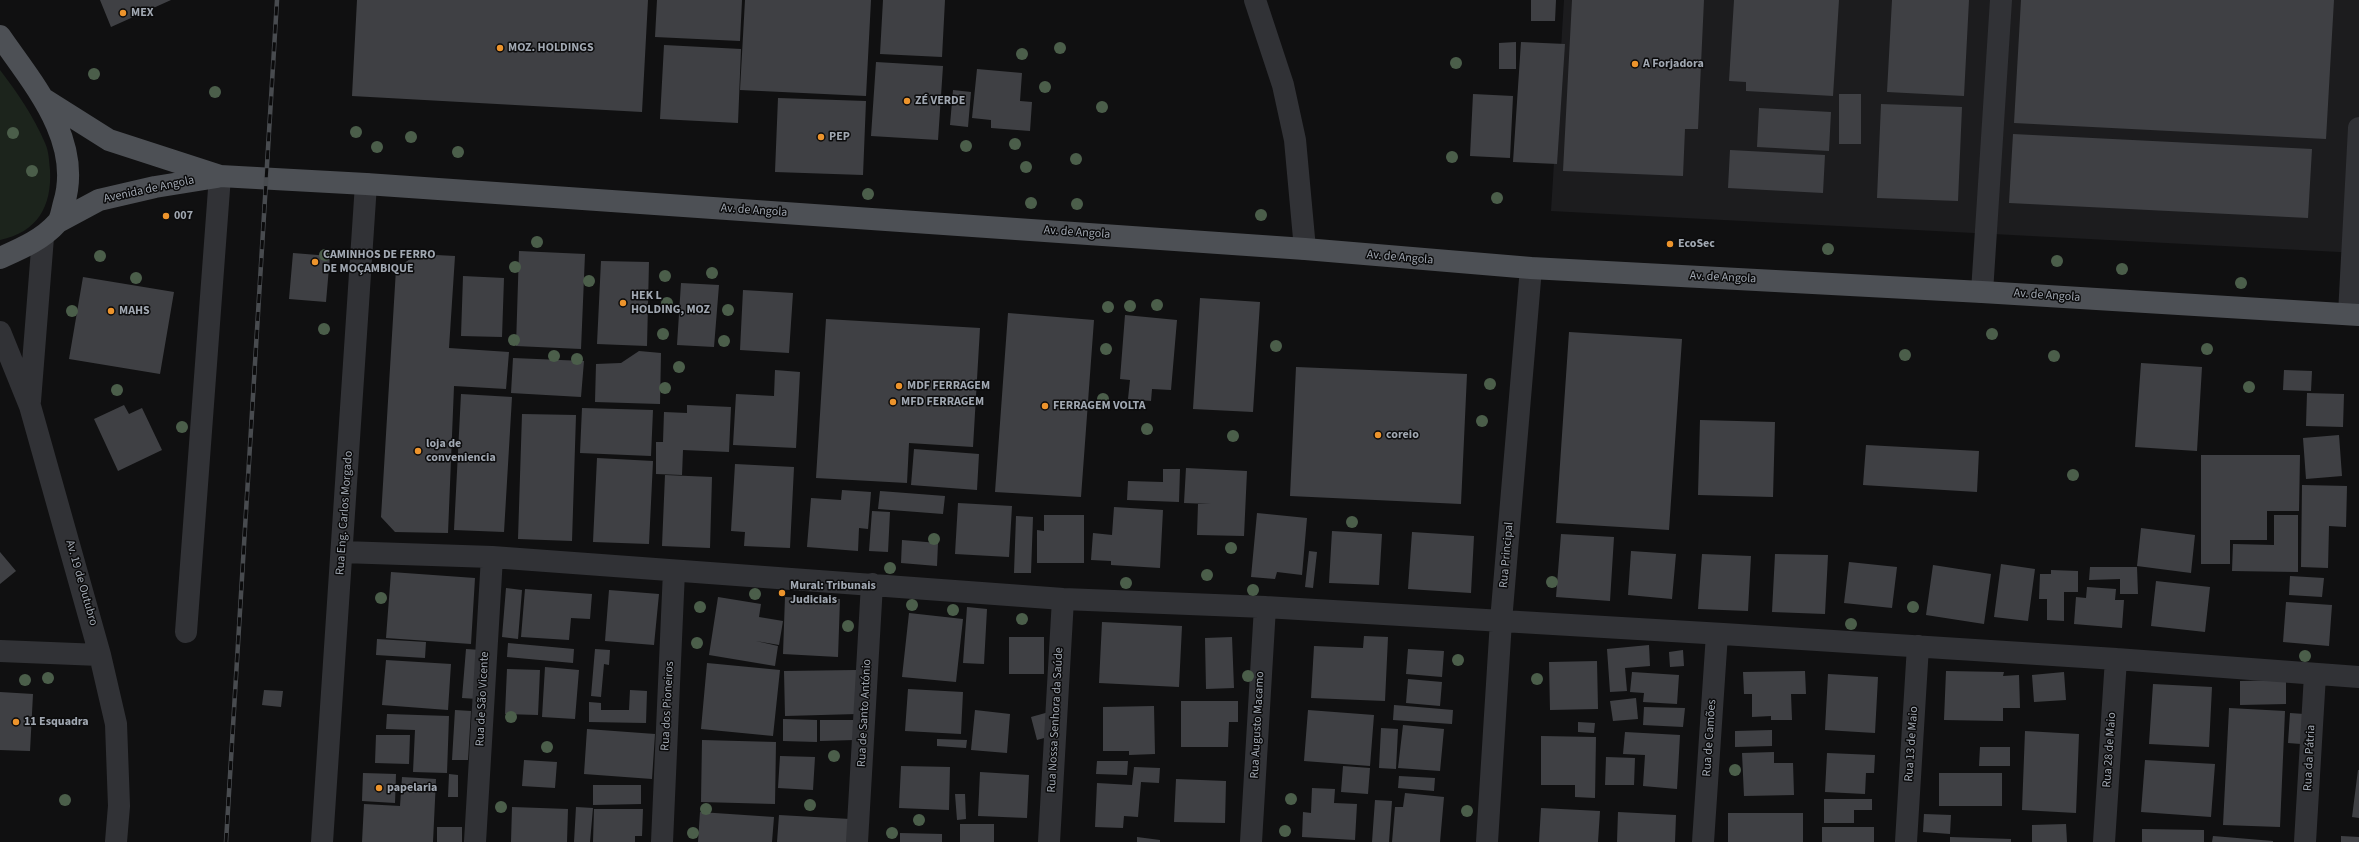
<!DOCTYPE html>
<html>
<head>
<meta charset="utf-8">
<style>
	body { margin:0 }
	canvas { display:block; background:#101011 }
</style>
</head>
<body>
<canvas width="2359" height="842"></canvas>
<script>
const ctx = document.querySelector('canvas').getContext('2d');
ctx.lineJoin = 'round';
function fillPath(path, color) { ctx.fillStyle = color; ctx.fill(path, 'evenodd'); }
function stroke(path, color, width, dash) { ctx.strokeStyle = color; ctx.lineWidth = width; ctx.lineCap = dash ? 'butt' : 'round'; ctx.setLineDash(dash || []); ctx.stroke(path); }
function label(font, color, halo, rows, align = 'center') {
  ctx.font = font + ' "Source Sans 3",sans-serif'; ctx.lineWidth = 3; ctx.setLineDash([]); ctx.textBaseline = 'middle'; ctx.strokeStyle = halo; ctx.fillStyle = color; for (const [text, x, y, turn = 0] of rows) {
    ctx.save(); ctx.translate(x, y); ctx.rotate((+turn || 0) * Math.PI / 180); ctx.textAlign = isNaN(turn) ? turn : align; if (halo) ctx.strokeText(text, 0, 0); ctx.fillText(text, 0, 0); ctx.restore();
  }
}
const built = new Path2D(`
	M1564 0H2359V253L1551 211Z`);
const green = new Path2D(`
	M0 70C17 92 34 117 45 143 49 151 49 162 50 170 52 207 37 232 0 240Z`);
const building = new Path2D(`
	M100 0H171L111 27Z
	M357 0H648L642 112 352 96Z
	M657 0H742L740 41 655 37Z
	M745 0H871L866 96 740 90Z
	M883 0H945L942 57 880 54Z
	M1531 0H1556L1555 21H1531Z
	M1572 0H1704L1698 129H1685L1683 176 1563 171Z
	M1734 0H1839L1833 96 1746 91V82L1729 81Z
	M1892 0H1969L1964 96 1887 92Z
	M2021 0H2334L2326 139 2014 123Z
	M1516 42V69H1499V43Z
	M1521 42 1565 44 1557 164 1513 162Z
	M664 45 741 49 738 123 660 119Z
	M876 62 943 66 938 140 871 136Z
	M977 69 1022 73 1020 101 1032 102 1030 131 991 128V120L972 118Z
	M953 90 971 92 968 127 950 125Z
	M1473 94 1513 96 1510 158 1470 156Z
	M1839 94H1861V144H1839Z
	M778 98 866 101 863 175 775 172Z
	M1881 104 1962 107 1958 201 1877 198Z
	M1759 108 1831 112 1829 151 1757 147Z
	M2013 134 2312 149 2308 218 2009 203Z
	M1730 150 1825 155 1823 193 1728 188Z
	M519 251 585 254 581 349 516 346Z
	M293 253 330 256 326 302 289 299Z
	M417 254 455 256 449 348 509 352 506 389 454 386 448 533 395 532 381 517 396 269Z
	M601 261 649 262 647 346 597 344Z
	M463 276 504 278 502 337 461 336Z
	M83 277 174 292 160 374 69 359Z
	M681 283 719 285 714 347 677 345Z
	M743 290 793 293 789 353 740 350Z
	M1200 298 1260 302 1253 412 1193 409Z
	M1008 313 1094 320 1081 497 995 492Z
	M1125 315 1177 320 1171 390 1152 389 1151 401 1128 399 1130 380 1120 379Z
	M826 319 980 328 973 447 909 443 907 483 816 478Z
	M1569 332 1682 339 1669 530 1556 523Z
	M639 351 661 353 660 404 595 402 596 364 621 363Z
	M513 358 584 361 581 397 511 393Z
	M2141 363 2202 367 2197 451 2135 447Z
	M1296 367 1467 374 1461 504 1290 496Z
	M775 370 800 372 796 448 733 445 736 394 774 396Z
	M2284 370 2312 371 2311 391 2283 390Z
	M2307 393 2344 394 2343 427 2306 426Z
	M461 394 512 397 504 532 454 530Z
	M124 405 129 414 142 408 162 450 118 471 94 419Z
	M687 405 731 407 729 452 683 450 682 475 656 474V442H663L664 412 687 413Z
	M582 408 653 410 651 456 580 453Z
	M522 414 576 415 572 541 518 539Z
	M1700 420 1775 422 1773 497 1698 495Z
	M2339 435 2342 476 2306 479 2303 438Z
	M1866 445 1979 451 1977 492 1863 485Z
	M914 449 979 454 977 490 911 485Z
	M2201 455H2300L2299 511H2267V540H2230V564H2201Z
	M597 458 653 461 649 544 593 542Z
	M735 464 794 467 790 548 744 546 745 532 731 531Z
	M1186 468 1247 471 1244 536 1197 535 1198 504H1211L1184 503Z
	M1163 469H1180L1179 502 1127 500 1128 481 1163 482Z
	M665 475 712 477 710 548 662 546Z
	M2302 485 2347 486 2346 527 2329 526 2328 568 2301 567Z
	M842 490 871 492 868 529 859 528 858 551 807 547 811 498 841 500Z
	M880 491 945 496 943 514 878 509Z
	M958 503 1012 506 1009 557 955 554Z
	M1114 507 1163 510 1160 568 1111 565V561L1091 560 1093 533 1112 535Z
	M872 511 890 512 888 552 869 551Z
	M1257 513 1307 518 1302 575 1277 572 1275 579 1251 577Z
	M1044 515H1084V563H1037V530L1044 531Z
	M2274 515H2298V572L2232 571 2233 544 2274 545Z
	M1016 516 1033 517 1031 573H1014Z
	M2141 528 2195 535 2191 573 2137 566Z
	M1332 531 1382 534 1379 585 1329 583Z
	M1412 532 1474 536 1471 593 1408 589Z
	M1561 534 1614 537 1610 601 1556 597Z
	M902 540 938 543 937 566 901 563Z
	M1309 551 1317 552 1313 588 1305 587Z
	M1631 551 1676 554 1672 599 1628 595Z
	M0 552 16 571 0 584Z
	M1702 554 1751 556 1748 611 1698 609Z
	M1775 554 1828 555 1825 614 1772 612Z
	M1849 562 1897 567 1892 608 1844 603Z
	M2001 564 2035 569 2028 621 1994 617Z
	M1933 565 1991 574 1984 624 1926 615Z
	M2090 567H2137L2138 594H2120V579L2089 580Z
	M2051 570 2078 571V592H2064V621L2047 620V599H2039L2040 574H2051Z
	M391 572 475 578 471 644 386 638Z
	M2290 576 2324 578 2322 597 2289 595Z
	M2156 581 2210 587 2205 632 2151 626Z
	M2087 587 2116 589 2115 600H2124L2122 628 2074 624 2076 597 2086 598Z
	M506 588 522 590 518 639 502 637Z
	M525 589 592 594 590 619 571 618 569 640 521 637Z
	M609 590 659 594 654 645 605 641Z
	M718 597 761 604 759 617 783 621 779 645 756 641 778 646 775 666 709 655Z
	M785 597 840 599 838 657 783 654Z
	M2286 602 2332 605 2329 646 2283 642Z
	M967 607 987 609 984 664 963 663Z
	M909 613 963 619 956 682 902 677Z
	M1102 622 1182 626 1179 687 1099 683Z
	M1364 636 1388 637 1385 701 1311 698 1314 646 1363 648Z
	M1009 637H1044V674H1009Z
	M1232 637 1234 688 1206 689 1205 638Z
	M377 639 426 642 425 658 376 655Z
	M508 643 574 649 573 663 507 657Z
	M1649 645 1650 666 1625 668 1627 691 1610 692 1607 649Z
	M466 649 481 650 478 699 462 698Z
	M595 649 610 650 609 665 604 664 601 697 591 696Z
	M1408 649 1444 651 1442 677 1406 674Z
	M1683 650 1684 666 1670 667 1669 652Z
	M386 660 451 664 448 710 382 705Z
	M1597 661 1598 709 1550 710 1549 662Z
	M707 663 780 670 773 736 701 729Z
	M545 667 579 670 575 719 542 717Z
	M507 669 540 670 538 715 505 714Z
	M856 670 857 714 785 716 784 671Z
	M1805 671 1806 694H1791L1792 720H1771V716L1752 717V694H1744L1743 672Z
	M1946 671 2004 672 2003 676 2019 675 2020 708H2003V721L1944 720Z
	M1632 672 1679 675 1677 704 1643 702 1644 693 1630 692Z
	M2064 672 2066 700 2034 702 2032 675Z
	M1828 674 1878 677 1875 733 1825 730Z
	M1408 679 1442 682 1440 706 1406 703Z
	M2286 680V704L2240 705V681Z
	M2153 684 2212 687 2209 747 2149 744Z
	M908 689 963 692 961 734 905 731Z
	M264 690 283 691 281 707 262 705Z
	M630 690 647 691 646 723 589 722V702L601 703V710H629Z
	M0 692 33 694 30 751 0 750Z
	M1636 698 1638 719 1613 721 1610 701Z
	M1181 701H1238V722H1229L1228 747H1181Z
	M1394 705 1453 710 1452 724 1393 720Z
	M1154 706 1155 754 1129 755V751H1103V707Z
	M1644 707 1685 708 1683 727 1643 725Z
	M2229 708 2285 711 2280 827 2223 825Z
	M455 710 471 711 468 760H452Z
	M975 710 1010 714 1007 753 971 750Z
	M1308 710 1374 715 1370 766 1304 761Z
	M1049 712 1055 735 1037 740 1031 717Z
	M2290 713 2304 714 2301 744 2288 743Z
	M387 714 449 716 447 773 413 772 415 730 386 729Z
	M783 719 817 720V742L783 741Z
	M820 720H853L854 740 820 741Z
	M1578 722 1595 723 1594 733 1578 732Z
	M1403 725 1444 729 1440 771 1398 768Z
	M1381 728 1398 729 1396 769 1379 768Z
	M587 729 655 734 652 779 584 774Z
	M1772 730V746L1735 747V731Z
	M2025 731 2079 734 2076 813 2022 810Z
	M1625 732 1680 735 1677 789 1643 786 1645 755 1623 754Z
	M376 735H410L409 764 375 763Z
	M1541 736 1596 737 1595 798 1575 797V785H1541Z
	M937 739 967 740 966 748 937 746Z
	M702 740 776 742 775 804 701 802Z
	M1980 747H2010V766H1979Z
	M1774 752V763H1793L1794 795 1744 796 1742 753Z
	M1827 753 1875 755 1874 773H1866L1865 794 1825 792Z
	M780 756 815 757 813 790 778 788Z
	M1606 757 1635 758 1634 785H1605Z
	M524 760 557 762 555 788 522 786Z
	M2145 760 2215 764 2211 817 2141 812Z
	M1097 761H1128L1127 775 1096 774Z
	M901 766 950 767 949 810 899 808Z
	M1343 766 1370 768 1368 794 1341 792Z
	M1134 767 1160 768 1159 783 1141 782 1138 817 1124 816 1123 828 1095 827 1097 783 1132 785Z
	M2358 770H2359V818L2352 817Z
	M980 772 1029 775 1027 818 978 816Z
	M363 773 396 774 395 803 362 801Z
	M1939 773H2002V806H1939Z
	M449 774 458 775V797H448Z
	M1399 776 1435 778 1434 791 1398 788Z
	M402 777 436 779 433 842H362L364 804 400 806Z
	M1176 779 1226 781 1225 823 1174 822Z
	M593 785H641V804L593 805Z
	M1312 788 1335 789 1334 803 1357 804 1355 840 1302 837 1303 812 1311 813Z
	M1405 793 1444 797 1440 842H1392L1395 807H1403Z
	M955 794H965L966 819 957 820Z
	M1824 799H1872V810H1854V823H1824Z
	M1375 800 1392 801 1389 842H1372Z
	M512 807 568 809 567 842H511Z
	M576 807 593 808 590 842H574Z
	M1541 808 1600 811 1598 842H1539Z
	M594 809H643L642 836H635V842H593Z
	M700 812 774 817 772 842H698Z
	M1618 812 1676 815 1675 842H1617Z
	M1728 813H1803V842H1728Z
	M1924 814 1951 815 1950 834 1923 832Z
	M779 815 850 819 849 842H777Z
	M960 824H994V842H960Z
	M2066 824 2067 842H2032V825Z
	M437 827H462V842H437Z
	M1822 827H1874V842H1822Z
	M2142 829 2204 830V842H2142Z
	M900 833 942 834V842H900Z
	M2213 836 2273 841V842H2212Z
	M2341 836 2359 837V842H2341Z
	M1137 837 1160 840V842H1137Z
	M1950 837 2011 839V842H1950Z`);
const minor = new Path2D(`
	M1255 0 1283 85 1295 140 1305 249
	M1982 292 2001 0
	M2349 314 2359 128
	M0 332 30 406 100 655 116 724 119 806 116 842
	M30 401 43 237
	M342 552 492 557 1063 599 1265 607 1723 634 2116 659 2359 677
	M186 632 220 176
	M0 651 100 655
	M322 842 366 184
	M475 842 492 557
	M662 842 674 571
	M857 842 872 584
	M1049 842 1063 599
	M1251 842 1265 607
	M1487 842 1501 621 1531 268
	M1703 842 1717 634
	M1906 842 1918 646
	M2104 842 2116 659
	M2305 842 2315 675`);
const major = new Path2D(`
	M0 36C33 84 83 140 64 203 62 210 61 219 57 223 42 240 20 249 0 258
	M44 99 109 140 220 176 366 184 1305 249 1531 268 1982 292 2359 315
	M58 222 99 200 155 187 217 177`);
const rail = new Path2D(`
	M226 842 277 0`);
const trees = [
	[1060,48],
	[1022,54],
	[1456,63],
	[94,74],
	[1045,87],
	[215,92],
	[1102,107],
	[356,132],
	[13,133],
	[411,137],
	[1015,144],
	[966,146],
	[377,147],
	[458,152],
	[1452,157],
	[1076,159],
	[1026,167],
	[32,171],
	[868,194],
	[1497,198],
	[1031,203],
	[1077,204],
	[1261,215],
	[537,242],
	[1828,249],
	[325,255],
	[100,256],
	[2057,261],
	[515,267],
	[2122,269],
	[712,273],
	[665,276],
	[136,278],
	[589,281],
	[2241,283],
	[667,303],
	[1157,305],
	[1130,306],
	[1108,307],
	[728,310],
	[72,311],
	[324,329],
	[663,334],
	[1992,334],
	[514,340],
	[724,341],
	[1276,346],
	[1106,349],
	[2207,349],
	[1905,355],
	[554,356],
	[2054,356],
	[577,359],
	[679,367],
	[1490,384],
	[2249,387],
	[665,388],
	[117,390],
	[1103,399],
	[1482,421],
	[182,427],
	[1147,429],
	[1233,436],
	[2073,475],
	[1352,522],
	[934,539],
	[1231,548],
	[890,568],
	[1207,575],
	[1552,582],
	[1126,583],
	[1253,590],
	[755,594],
	[381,598],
	[912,605],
	[700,607],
	[1913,607],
	[953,610],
	[1022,619],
	[1851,624],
	[848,626],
	[697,643],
	[2305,656],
	[1458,660],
	[1248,676],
	[48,678],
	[1537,679],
	[25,680],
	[511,717],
	[547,747],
	[834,756],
	[1735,770],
	[1291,799],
	[65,800],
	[810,805],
	[501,807],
	[706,809],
	[1467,811],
	[919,820],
	[1285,831],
	[693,833],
	[892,833]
];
const markers = [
	[123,13,4,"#ed942c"],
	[500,48,4,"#ed942c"],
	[1635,64,4,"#ed942c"],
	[907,101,4,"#ed942c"],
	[821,137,4,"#ed942c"],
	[166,216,4,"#ed942c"],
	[1670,244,4,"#ed942c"],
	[315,262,4,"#ed942c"],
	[623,303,4,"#ed942c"],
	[111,311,4,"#ed942c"],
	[899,386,4,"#ed942c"],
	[893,402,4,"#ed942c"],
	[1045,406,4,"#ed942c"],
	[1378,435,4,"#ed942c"],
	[418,451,4,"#ed942c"],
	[782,593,4,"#ed942c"],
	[16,722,4,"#ed942c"],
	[379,788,4,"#ed942c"]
];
const poiNames = [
	["MEX",131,13],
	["MOZ. HOLDINGS",508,48],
	["A Forjadora",1643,64],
	["ZÉ VERDE",915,101],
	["PEP",829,137],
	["007",174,216],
	["EcoSec",1678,244],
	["CAMINHOS DE FERRO",323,255],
	["DE MOÇAMBIQUE",323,269],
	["HEK L",631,296],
	["HOLDING, MOZ",631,310],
	["MAHS",119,311],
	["MDF FERRAGEM",907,386],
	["MFD FERRAGEM",901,402],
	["FERRAGEM VOLTA",1053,406],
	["coreio",1386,435],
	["loja de",426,444],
	["conveniencia",426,458],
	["Mural: Tribunais",790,586],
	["Judiciais",790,600],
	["11 Esquadra",24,722],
	["papelaria",387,788]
];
const streetNames = [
	["Avenida de Angola",149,190,-12],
	["Av. de Angola",754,211,4],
	["Av. de Angola",1077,233,4],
	["Av. de Angola",1400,258,5],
	["Av. de Angola",1723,278,3],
	["Av. de Angola",2047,296,4],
	["Rua Eng. Carlos Morgado",345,513,-86],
	["Rua Principal",1507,555,-85],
	["Av. 19 de Outubro",81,583,74],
	["Rua de São Vicente",483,699,-87],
	["Rua dos Pioneiros",668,706,-87],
	["Rua de Santo António",865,713,-87],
	["Rua Nossa Senhora da Saúde",1056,720,-87],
	["Rua Augusto Macamo",1258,725,-87],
	["Rua de Camões",1710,738,-86],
	["Rua 13 de Maio",1912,744,-86],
	["Rua 28 de Maio",2110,750,-86],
	["Rua da Pátria",2310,758,-87]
];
fillPath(built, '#1c1c1e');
fillPath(green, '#1c241c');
fillPath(building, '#3f4044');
stroke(minor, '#313236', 22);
stroke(major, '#4d5055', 22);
stroke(rail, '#484b4f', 4.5);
stroke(rail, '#0b0b0c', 3, [9]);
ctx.fillStyle = '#4b5e4a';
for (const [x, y] of trees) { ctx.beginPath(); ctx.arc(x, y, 6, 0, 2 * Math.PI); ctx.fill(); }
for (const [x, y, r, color] of markers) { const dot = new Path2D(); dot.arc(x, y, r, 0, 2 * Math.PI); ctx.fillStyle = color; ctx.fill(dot); stroke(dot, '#0b0b0c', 1.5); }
label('bold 12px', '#a1a8b2', '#0b0b0c', poiNames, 'left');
label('12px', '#a1a8b2', '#0b0b0c', streetNames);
</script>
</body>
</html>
